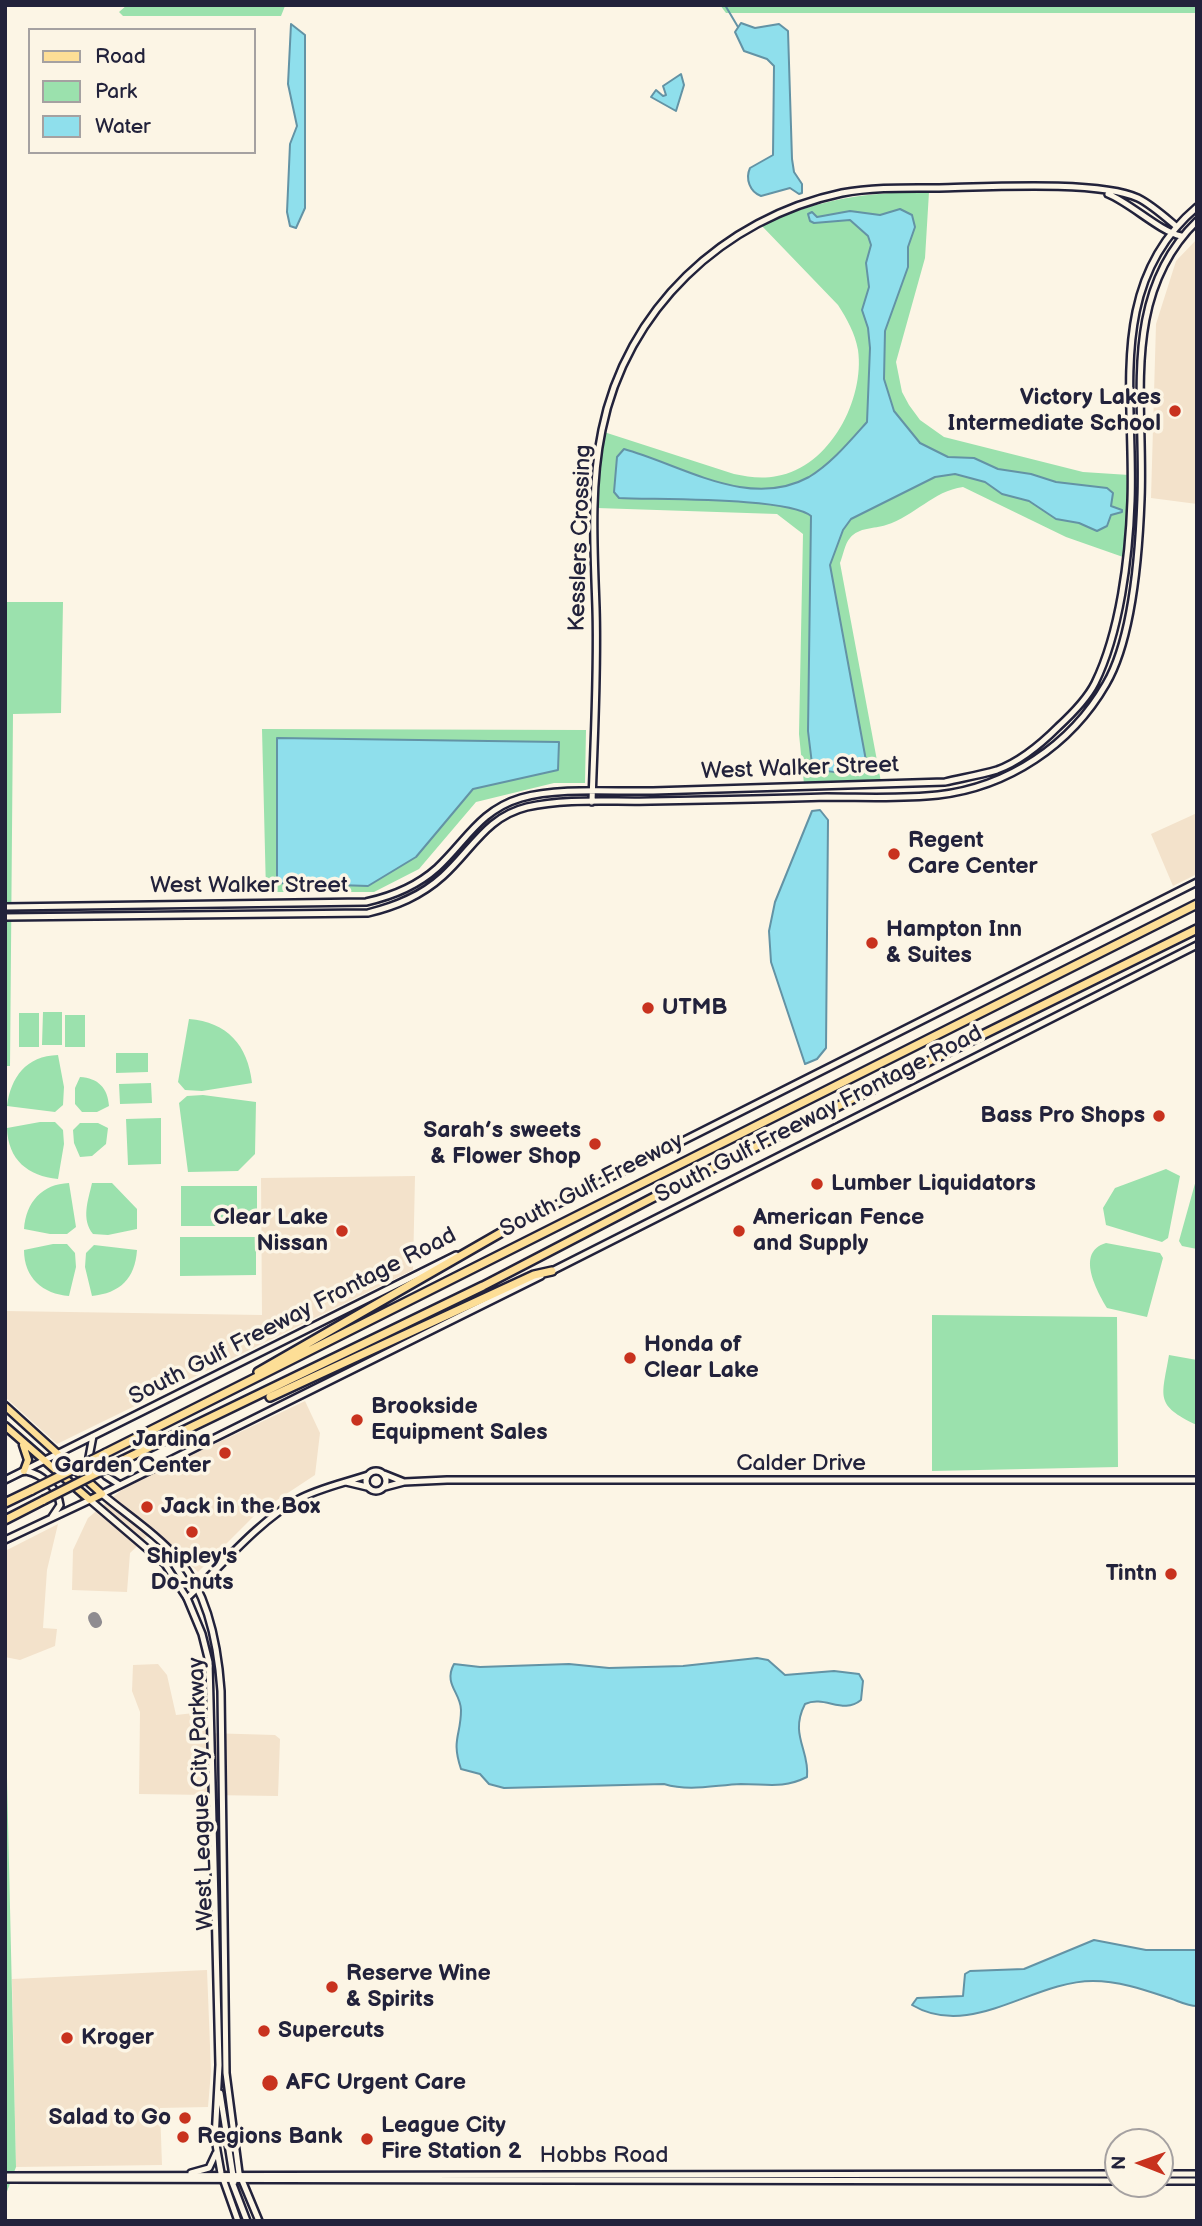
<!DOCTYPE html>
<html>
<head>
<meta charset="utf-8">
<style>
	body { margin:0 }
	#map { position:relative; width:1202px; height:2226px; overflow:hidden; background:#fcf5e5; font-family:"Balsamiq Sans",sans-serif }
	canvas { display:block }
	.frame { position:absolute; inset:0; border:7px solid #22223b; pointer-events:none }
	.legend { position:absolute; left:28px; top:28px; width:228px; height:126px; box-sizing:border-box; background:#fcf5e5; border:2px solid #a5a1a1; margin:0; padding:9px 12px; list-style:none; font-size:21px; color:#22223b }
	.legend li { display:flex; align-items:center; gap:14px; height:35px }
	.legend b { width:35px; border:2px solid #a5a1a1 }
	.north { position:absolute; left:1104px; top:2128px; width:70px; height:70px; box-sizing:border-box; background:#fcf5e5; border:2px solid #a5a1a1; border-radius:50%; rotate:271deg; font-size:19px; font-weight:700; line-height:28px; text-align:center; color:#22223b }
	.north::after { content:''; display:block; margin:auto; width:24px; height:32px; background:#c8321e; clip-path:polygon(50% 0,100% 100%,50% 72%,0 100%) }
</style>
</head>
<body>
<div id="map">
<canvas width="1202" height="2226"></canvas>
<div class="frame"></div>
<ul class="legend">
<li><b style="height:9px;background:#fdde96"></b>Road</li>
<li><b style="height:19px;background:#9be1ad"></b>Park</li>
<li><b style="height:19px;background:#8fdfec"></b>Water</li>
</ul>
<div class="north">N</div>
</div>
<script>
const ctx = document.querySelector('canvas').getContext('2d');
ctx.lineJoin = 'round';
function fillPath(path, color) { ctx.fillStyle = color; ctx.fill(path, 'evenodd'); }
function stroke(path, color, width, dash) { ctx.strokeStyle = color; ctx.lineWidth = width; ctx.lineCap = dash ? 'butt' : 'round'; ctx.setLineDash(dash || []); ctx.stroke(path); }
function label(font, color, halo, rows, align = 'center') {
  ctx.font = font + ' "Balsamiq Sans",sans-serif'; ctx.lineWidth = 7; ctx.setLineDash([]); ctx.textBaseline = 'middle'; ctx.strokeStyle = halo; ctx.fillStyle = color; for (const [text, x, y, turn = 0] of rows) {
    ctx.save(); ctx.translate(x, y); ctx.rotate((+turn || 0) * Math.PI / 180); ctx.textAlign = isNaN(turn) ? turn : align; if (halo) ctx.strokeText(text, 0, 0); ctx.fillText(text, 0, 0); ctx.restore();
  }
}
const built = new Path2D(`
	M1197 239V504L1151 498 1156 324 1176 261Z
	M1197 813V874L1173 886 1151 834Z
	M415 1176 413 1270 57 1444 5 1397V1311L262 1315 261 1178Z
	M305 1401 320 1433 315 1475 256 1514 198 1572 155 1529 130 1553 127 1592 72 1590 73 1550 88 1518 125 1487Z
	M58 1524 47 1570 43 1628 57 1629 55 1646 20 1660 5 1657V1551Z
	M158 1664 167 1675 176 1715 203 1712 207 1733 275 1735 280 1739 278 1796 139 1794 140 1712 132 1691 133 1665Z
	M207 1970 211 2071 208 2107 160 2108 162 2165 16 2167 12 1979Z`);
const green = new Path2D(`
	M127 5H285V6L281 16H123L119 12Z
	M720 5H1197V13H726Z
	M929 192 925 258 896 362 902 392 909 405 920 420 944 437 1083 472 1129 475 1123 557 1066 537 963 487C933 491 915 516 886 525 874 529 859 527 850 538 845 543 843 556 840 563L881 782 804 784 799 734 803 534 777 514 597 508 604 432 734 474C748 477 762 479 777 476 830 467 865 399 858 350 855 333 847 319 838 305L761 225C820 199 865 192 929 192Z
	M5 602H63L61 713 13 714 10 1066H5Z
	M262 729 586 730 585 783H554L476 802 419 869 374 892H266Z
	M43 1012H62V1045H42Z
	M19 1013H39V1047H19Z
	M65 1015H85V1047H65Z
	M189 1019C227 1022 248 1045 252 1083L202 1091 185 1090 178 1082Z
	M116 1053H148V1072L116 1073Z
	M58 1055 64 1087 63 1105 55 1112 7 1106C11 1077 26 1056 58 1055Z
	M80 1077C98 1078 108 1088 109 1106L97 1112H82L75 1104V1088Z
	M151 1083 152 1103 120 1104 119 1084Z
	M203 1095 256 1102 255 1154 238 1171 188 1172 179 1103 187 1096Z
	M161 1118V1164L128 1165 126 1119Z
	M40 1122H55L63 1130 64 1144 58 1179C28 1176 8 1160 7 1128Z
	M80 1123H98L108 1128 106 1144 92 1156 80 1157 74 1143 73 1130Z
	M1166 1169 1180 1176 1168 1238 1162 1242 1106 1225 1103 1208 1115 1188Z
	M1196 1180H1197V1249L1182 1246 1179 1241Z
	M69 1183 76 1227 67 1234H50L24 1229C26 1202 42 1184 69 1183Z
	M92 1183H112L137 1209V1229L108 1235 93 1234C81 1219 88 1201 92 1183Z
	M181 1186H257V1226H181Z
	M180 1237H256V1275L180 1276Z
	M1106 1243 1160 1253 1163 1258 1147 1317 1107 1308C1097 1291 1075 1252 1106 1243Z
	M53 1244H67L75 1253 76 1267 69 1296C43 1294 24 1278 24 1250Z
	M94 1245 137 1250C135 1279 120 1293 92 1296L85 1267 86 1253Z
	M932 1315 1117 1317 1118 1467 932 1471Z
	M1169 1355 1197 1360V1425C1154 1405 1162 1397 1169 1355Z
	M5 1691 16 2167 5 2197V2221Z`);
const water = new Path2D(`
	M741 23 755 28 779 24 788 31 792 159 794 172 802 184V193L799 194 790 188 761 196C750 192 745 179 750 168L773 155 774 66 767 59 744 51 735 32Z
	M291 24 305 35V208L296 228 290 226 287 212 290 144 297 126 288 84Z
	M681 74 684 85 676 111 651 97 656 90 663 96 666 95 663 86Z
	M900 209 912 215 915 227 908 247V267L885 331 884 379 894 411 920 443 948 457 974 458 998 469 1031 474 1056 482 1107 488 1113 493 1111 506 1122 510V512L1111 515 1107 526 1097 531 1079 523 1056 519 1029 501 1002 494 985 482 955 474 935 477 851 519 843 530 830 565 867 766C856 780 832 770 817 770L812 764 808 731 811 516C789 497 655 500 619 498L614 492 617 457 624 449C682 465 749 510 809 477 831 464 850 441 867 422L870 348 868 328 862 310 869 287 866 263 871 245 868 236 850 220 814 223 810 221 808 214 812 212 817 217 850 211 880 215Z
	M277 738 559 742 558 770 473 789 416 857 368 886 277 883Z
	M820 810 828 820 826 1048 817 1059 805 1064 771 962 769 931 775 902 812 811Z
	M757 1658 768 1660 785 1675 834 1671 859 1674 863 1681 861 1700C843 1715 825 1695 805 1704 789 1735 810 1750 807 1777 783 1789 767 1784 741 1784 715 1785 690 1792 664 1784L504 1788 489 1784 480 1774 461 1769C451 1739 461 1736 461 1710 461 1693 443 1684 454 1664L480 1667 569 1664 609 1668 683 1666Z
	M1094 1940 1146 1950H1197V2006C1186 2006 1177 2000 1166 1997 1142 1989 1118 1981 1093 1981 1032 1981 971 2040 912 2005L917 1998 963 1996 965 1974 970 1971 1024 1969Z`);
const stream = new Path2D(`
	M725 5 738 27`);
const taxiway = new Path2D(`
	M94 1618 96 1622`);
const tertiary = new Path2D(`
	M1108 194C1132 204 1159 231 1181 236
	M592 802C594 738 598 672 596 608 594 549 590 488 602 430 626 310 723 218 842 193 873 187 906 188 939 188 985 187 1100 180 1138 198 1152 205 1165 217 1177 227
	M5 907 366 902C393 896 417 886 437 868 466 841 480 810 521 798 559 787 613 792 653 791 751 788 848 785 945 782 962 778 980 775 997 770 1019 762 1041 744 1058 727 1071 715 1087 699 1095 683 1120 632 1129 558 1131 501 1135 397 1106 284 1197 207
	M5 917 368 913C396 906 421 896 443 876 472 850 486 817 527 807 567 798 611 802 651 801 710 800 768 799 827 797 864 797 902 799 938 795 1008 787 1071 745 1106 684 1133 638 1139 553 1141 499 1145 402 1120 296 1197 221
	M366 1481a10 10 0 1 1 20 0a10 10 0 1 1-20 0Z
	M384 1474 404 1482
	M346 1482 367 1487
	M385 1487 404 1482 447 1480H1197
	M187 1598C222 1566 255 1524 297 1500 319 1488 344 1483 368 1475
	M1160 2174H1197
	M5 2176 1118 2174
	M5 2179 1118 2181
	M1160 2181H1197`);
const secondary = new Path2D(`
	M500 1233 1197 882
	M550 1272 1197 945
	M93 1436 89 1457 106 1476 120 1485
	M26 1471C42 1474 58 1488 60 1505L52 1517
	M5 1480 456 1255
	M5 1540 90 1500 165 1564 187 1598 202 1634 209 1662 219 2065 215 2139 221 2173 238 2221
	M220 2093 234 2182
	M191 2173 209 2168 216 2153
	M232 2182 247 2221
	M259 2221 239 2173 226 2073 221 1691C218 1647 209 1595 179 1560 158 1535 127 1515 102 1494L541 1276`);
const primary = new Path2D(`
	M5 1406 102 1494 90 1500 5 1426
	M23 1445 28 1460 24 1471`);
const motorway = new Path2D(`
	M258 1372 502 1232
	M270 1397 534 1275 552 1271
	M106 1453 1197 904
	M117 1463 483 1286 660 1194 1197 929
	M5 1503 32 1490
	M5 1520 44 1500`);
const motorwayBridge = new Path2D(`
	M32 1490 106 1453
	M44 1500 117 1463`);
const markers = [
	[1175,411,7,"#c8321e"],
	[894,854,7,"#c8321e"],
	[872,943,7,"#c8321e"],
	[648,1008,7,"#c8321e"],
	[1159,1116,7,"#c8321e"],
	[595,1144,7,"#c8321e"],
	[817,1184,7,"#c8321e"],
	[342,1231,7,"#c8321e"],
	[739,1231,7,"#c8321e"],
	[630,1358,7,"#c8321e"],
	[357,1420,7,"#c8321e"],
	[225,1453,7,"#c8321e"],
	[147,1507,7,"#c8321e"],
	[192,1532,7,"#c8321e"],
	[1171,1574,7,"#c8321e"],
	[332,1987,7,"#c8321e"],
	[264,2031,7,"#c8321e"],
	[67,2038,7,"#c8321e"],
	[270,2083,9,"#c8321e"],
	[185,2118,7,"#c8321e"],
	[183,2137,7,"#c8321e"],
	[367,2139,7,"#c8321e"]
];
const poiNames = [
	["Victory Lakes",1161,398,"right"],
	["Intermediate School",1161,424,"right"],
	["Regent",908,841],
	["Care Center",908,867],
	["Hampton Inn",886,930],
	["& Suites",886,956],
	["UTMB",662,1008],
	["Bass Pro Shops",1145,1116,"right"],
	["Sarah’s sweets",581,1131,"right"],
	["& Flower Shop",581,1157,"right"],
	["Lumber Liquidators",831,1184],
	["Clear Lake",328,1218,"right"],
	["Nissan",328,1244,"right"],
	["American Fence",753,1218],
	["and Supply",753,1244],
	["Honda of",644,1345],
	["Clear Lake",644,1371],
	["Brookside",371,1407],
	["Equipment Sales",371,1433],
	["Jardina",211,1440,"right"],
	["Garden Center",211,1466,"right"],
	["Jack in the Box",161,1507],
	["Shipley's",192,1557,"center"],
	["Do-nuts",192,1583,"center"],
	["Tintn",1157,1574,"right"],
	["Reserve Wine",346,1974],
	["& Spirits",346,2000],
	["Supercuts",278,2031],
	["Kroger",81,2038],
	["AFC Urgent Care",286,2083],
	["Salad to Go",171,2118,"right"],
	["League City",381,2126],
	["Fire Station 2",381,2152],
	["Regions Bank",197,2137]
];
const streetNames = [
	["Kesslers Crossing",581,538,-88],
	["West Walker Street",800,769,-2],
	["West Walker Street",249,886],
	["South Gulf Freeway Frontage Road",819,1115,-27],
	["South Gulf Freeway",592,1186,-27],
	["South Gulf Freeway Frontage Road",293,1317,-27],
	["Calder Drive",801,1464],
	["West League City Parkway",202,1794,-92],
	["Hobbs Road",604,2156]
];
fillPath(built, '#f3e2cb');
fillPath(green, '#9be1ad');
fillPath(water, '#8fdfec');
stroke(water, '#6393a5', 2);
stroke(stream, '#6393a5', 2);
stroke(taxiway, '#8f8c90', 12);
stroke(tertiary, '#22223b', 10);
stroke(secondary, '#22223b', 10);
stroke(primary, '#22223b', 11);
stroke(motorway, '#22223b', 12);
stroke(tertiary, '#fcf5e5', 5);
stroke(secondary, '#fcf5e5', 5);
stroke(primary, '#fdde96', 6);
stroke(motorway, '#fdde96', 7);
stroke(motorwayBridge, '#22223b', 12, []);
stroke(motorwayBridge, '#fdde96', 7);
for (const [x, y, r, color] of markers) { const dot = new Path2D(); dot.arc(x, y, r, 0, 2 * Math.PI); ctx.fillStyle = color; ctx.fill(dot); stroke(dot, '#fcf5e5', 2.5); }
label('bold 23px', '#22223b', '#fcf5e5', poiNames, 'left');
label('23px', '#22223b', '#fcf5e5', streetNames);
</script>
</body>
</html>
